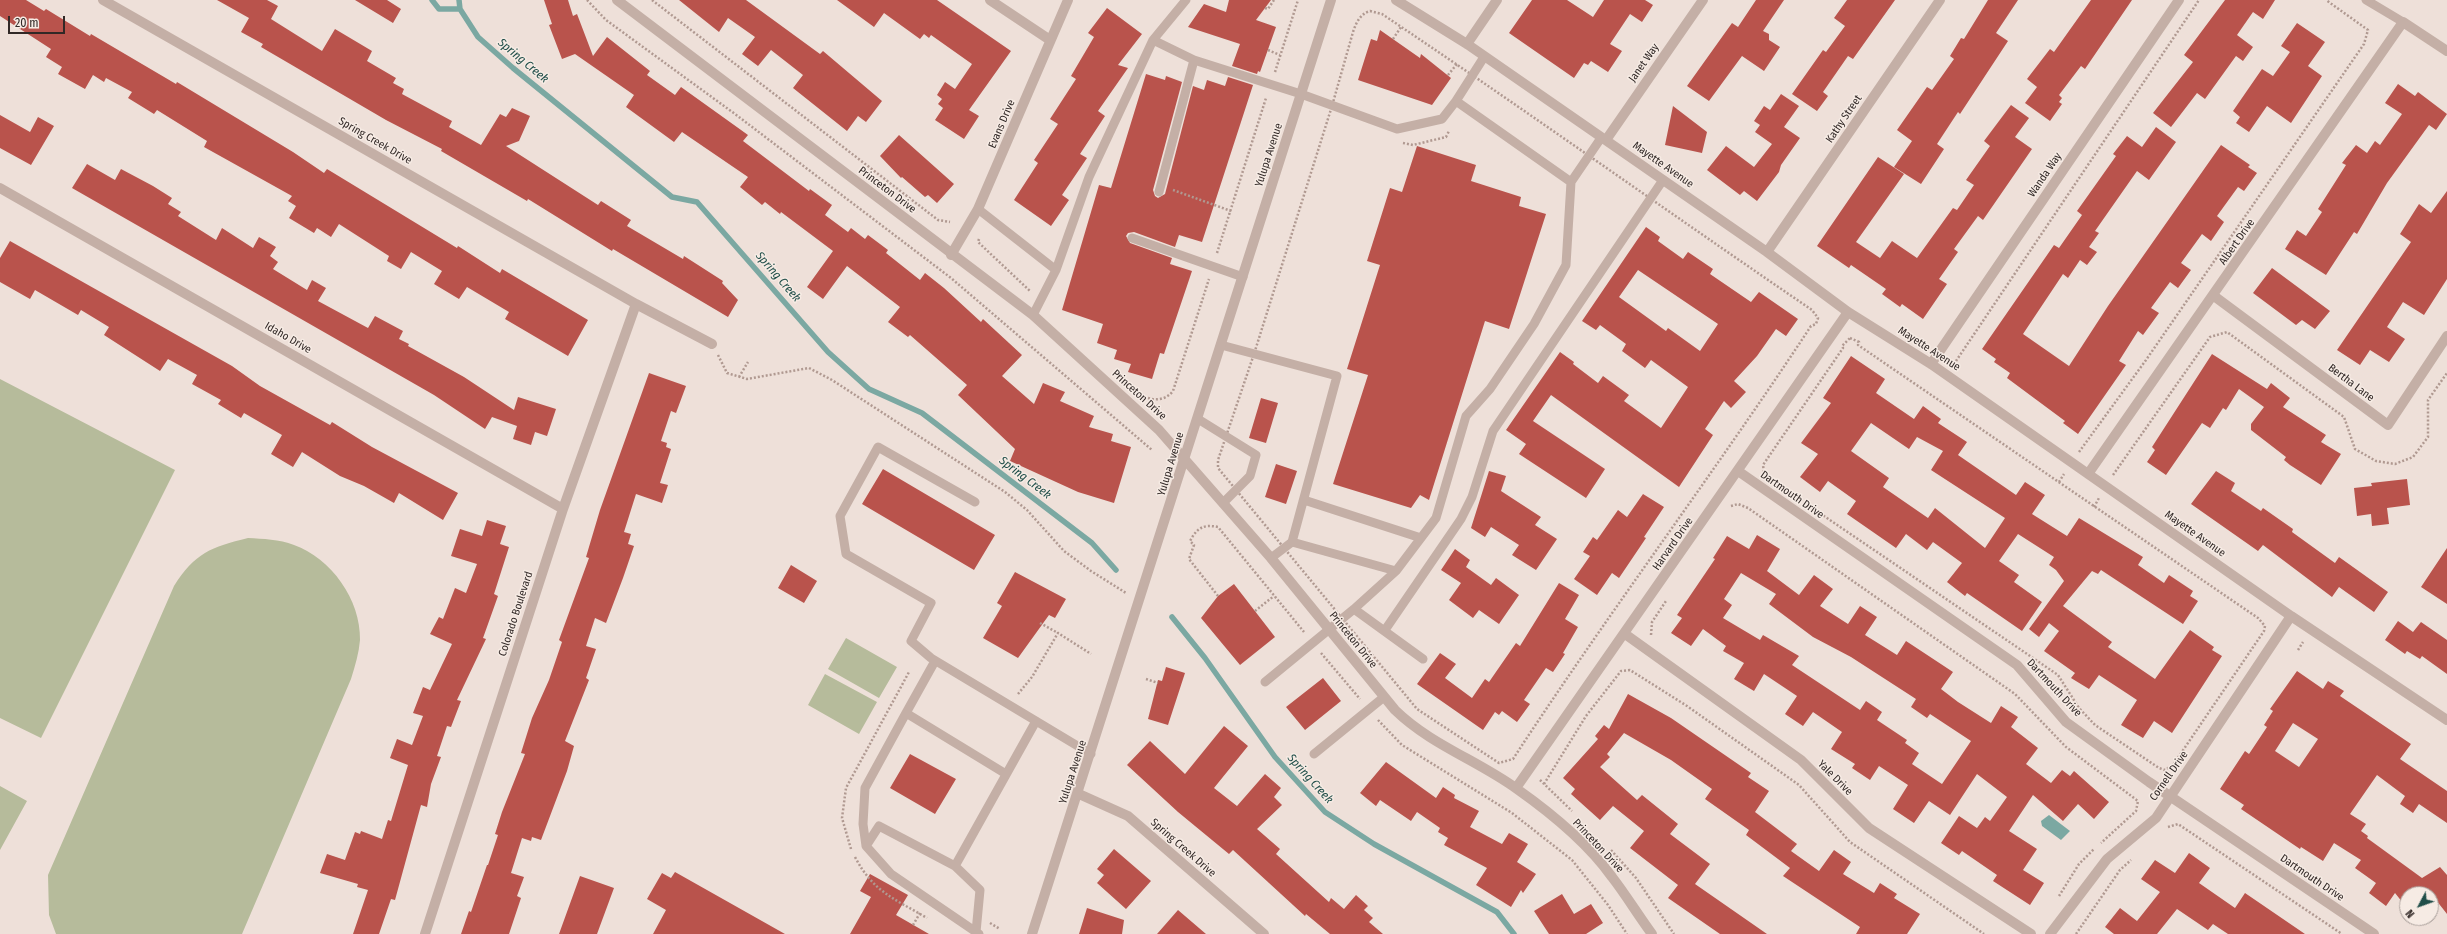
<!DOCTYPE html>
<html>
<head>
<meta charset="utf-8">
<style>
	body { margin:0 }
	#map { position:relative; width:2447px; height:934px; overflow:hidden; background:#eee0d9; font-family:"Fira Sans Condensed",sans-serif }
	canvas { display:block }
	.north { position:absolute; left:2399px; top:886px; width:40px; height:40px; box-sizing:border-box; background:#f6ebe4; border:1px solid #a79d98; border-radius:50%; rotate:229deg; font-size:11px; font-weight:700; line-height:16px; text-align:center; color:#312826 }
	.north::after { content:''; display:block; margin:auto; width:14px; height:18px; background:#204e49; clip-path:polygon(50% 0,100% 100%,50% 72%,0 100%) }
	.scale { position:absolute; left:8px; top:16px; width:57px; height:18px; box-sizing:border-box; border:2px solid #312826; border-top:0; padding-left:5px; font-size:12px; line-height:14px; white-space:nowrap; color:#312826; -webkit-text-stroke:3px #f6ebe4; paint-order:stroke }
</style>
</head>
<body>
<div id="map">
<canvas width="2447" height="934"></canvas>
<div class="north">N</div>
<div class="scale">20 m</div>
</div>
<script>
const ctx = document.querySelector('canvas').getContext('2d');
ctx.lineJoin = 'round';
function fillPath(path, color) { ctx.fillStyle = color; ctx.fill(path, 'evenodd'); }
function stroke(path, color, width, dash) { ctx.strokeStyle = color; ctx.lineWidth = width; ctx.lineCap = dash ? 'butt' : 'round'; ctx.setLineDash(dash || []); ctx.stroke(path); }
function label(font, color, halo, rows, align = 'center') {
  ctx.font = font + ' "Fira Sans Condensed",sans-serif'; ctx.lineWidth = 3; ctx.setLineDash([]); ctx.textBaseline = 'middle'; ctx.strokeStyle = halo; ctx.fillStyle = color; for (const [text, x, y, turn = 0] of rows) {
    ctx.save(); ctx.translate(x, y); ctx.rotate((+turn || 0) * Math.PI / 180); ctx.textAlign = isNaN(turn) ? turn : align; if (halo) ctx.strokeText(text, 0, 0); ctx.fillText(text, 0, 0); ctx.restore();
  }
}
const green = new Path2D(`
	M0 379 175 470 41 738 0 718Z
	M248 538C263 539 279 539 294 545 331 558 361 600 360 640 359 653 355 666 351 679L242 934H56L49 915 48 875 174 586C195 553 211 547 248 538Z
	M846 638 897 667 879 698 828 669Z
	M825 674 877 702 859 734 808 705Z
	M0 786 27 801 0 850Z`);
const water = new Path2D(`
	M2049 815 2070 831 2061 840 2042 826 2041 821Z`);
const stream = new Path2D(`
	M432 0 439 9H460
	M459 0 460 9 478 37 513 68 672 197 697 202 828 352 869 389 922 413 1092 543 1116 570
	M1172 617 1205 658 1275 757 1325 812 1374 844 1497 912 1514 934`);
const building = new Path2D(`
	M0 0H26L44 11 46 9 90 36 91 34 176 84 177 82 293 152 324 173 327 169 457 248 458 246 500 273 502 269 588 320 568 356 505 319 509 312 467 287 459 299 434 284 442 271 411 252 401 269 387 261 389 256 339 224 331 237 317 228 314 233 289 218 296 206 288 201 292 196 204 147 207 141 157 110 154 114 128 98 132 92 106 78 104 82 93 75 85 89 58 74 62 67 46 57 51 49 0 16Z
	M217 0H267L278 6 271 19 322 51 335 29 372 51 367 61 396 78 393 83 404 89 402 94 452 121 449 127 481 145 500 114 506 117 512 108 530 116 519 141 506 146 598 205 601 201 631 220 627 226 683 259 684 256 723 281 722 283 738 300 728 317 613 249 612 251 528 199 527 201 441 151 442 149 386 120 261 47 263 44 241 32 249 18Z
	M355 0H387L401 9 393 23Z
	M544 0H568L573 16 577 14 593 56 607 37 650 71 647 75 675 95 681 87 748 135 743 141 809 191 810 189 832 205 825 215 848 232 851 228 865 239 868 235 888 250 886 253 920 280 925 273 944 288 981 322 983 319 1022 355 1002 376 1034 404 1043 383 1065 392 1060 401 1094 416 1089 427 1113 434 1111 441 1131 447 1114 503 1078 492 1010 461 1015 449 958 395 967 385 910 335 908 337 888 322 900 307 847 266 823 299 807 287 833 251 781 212 780 214 765 202 762 205 740 187 748 177 682 132 674 142 626 107 634 95 575 54 562 59 549 25 552 24Z
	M679 0H746L820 54 823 51 882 101 866 122 858 116 847 131 793 88 803 75 771 50 758 66 742 54 755 37 728 18 719 32Z
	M837 0H937L1011 51 969 110 979 116 964 139 935 120 943 108 938 104 942 99 937 95 945 82 955 89 972 64 931 35 929 38 924 34 920 39 884 13 874 27Z
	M1229 0H1271L1256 20 1276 27 1260 72 1258 71 1257 74 1232 66 1240 44 1188 27 1204 4 1226 12Z
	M1532 0H1567L1593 17 1604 0H1645L1653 5 1642 22 1630 14 1610 44 1622 51 1608 72 1591 61 1588 65 1584 63 1574 78 1509 33Z
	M1756 0H1784L1763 31 1769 34V40L1780 47 1764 71 1742 56 1709 101 1687 86 1732 23 1738 27Z
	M1847 0H1895L1853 59 1848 56 1823 92 1828 96 1817 111 1792 94 1823 50 1826 52 1845 26 1834 18Z
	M1988 0H2018L1996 33 2008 41 1960 114 1958 112 1937 144 1944 149 1921 184 1894 167 1912 141 1897 130 1927 87 1932 90 1954 59 1950 56 1961 38 1964 39Z
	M2091 0H2132L2085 69 2081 66 2059 95 2062 98 2059 102 2062 104 2050 121 2025 103 2037 87 2027 79 2050 49 2054 52Z
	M2225 0H2275L2263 19 2253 12 2237 35 2253 47 2243 61 2236 56 2205 99 2197 93 2171 127 2153 113 2193 62 2184 55Z
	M1107 8 1142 34 1118 65 1128 68 1098 111 1105 116 1080 154 1087 158 1062 195 1069 200 1051 226 1014 200 1038 163 1034 160 1058 124 1050 119 1076 79 1071 76 1094 37 1088 33Z
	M2297 23 2325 42 2308 66 2322 76 2291 123 2267 106 2249 132 2236 123 2240 117 2233 111 2262 69 2273 76 2290 52 2281 46Z
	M1380 30 1420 58 1421 54 1451 78 1432 105 1358 80 1371 39 1377 41Z
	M1146 74 1165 80 1166 76 1182 82 1153 190 1155 196 1158 198 1165 194 1193 86 1204 90 1207 80 1225 86 1228 77 1253 85 1202 242 1179 235 1175 247 1134 232 1128 233 1126 236 1130 243 1172 258 1170 264 1192 271 1164 354 1160 353 1152 379 1128 372 1131 364 1114 359 1117 350 1097 343 1103 324 1062 310 1099 185 1111 188Z
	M2398 84 2415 96 2418 92 2447 114 2436 130 2429 125 2387 183 2357 234 2354 232 2326 275 2285 249 2297 230 2306 236 2322 212 2318 209 2346 165 2342 163 2356 145 2367 153 2375 141 2380 145 2402 114 2385 103Z
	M1781 94 1799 106 1784 127 1800 138 1781 165 1779 172 1757 201 1744 191 1740 195 1707 170 1726 146 1754 167 1772 144 1755 132 1760 125 1754 121 1764 106 1770 110Z
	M2011 105 2029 118 2015 137 2032 149 1983 220 1978 216 1954 249 1958 252 1939 279 1947 284 1923 319 1902 304 1900 307 1882 294 1886 289 1851 265 1849 268 1817 246 1878 157 1904 174 1856 242 1880 258 1892 241 1917 258 1953 208 1957 210 1974 185 1966 180 1990 146 1984 141Z
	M1673 106 1707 132 1702 153 1665 145Z
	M0 115 30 132 38 117 54 126 31 165 0 148Z
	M2156 127 2176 142 2149 180 2137 171 2095 231 2099 233 2089 247 2097 252 2087 265 2080 260 2068 278 2063 274 2023 334 2069 366 2108 306 2221 145 2250 165 2248 167 2257 173 2244 191 2238 187 2217 216 2224 222 2211 241 2202 234 2181 263 2191 270 2178 288 2170 282 2151 308 2159 313 2143 335 2138 331 2119 361 2126 365 2078 434 2063 423 2065 421 2007 378 2010 373 1994 362 1996 359 1982 349 2054 245 2059 248 2082 215 2077 211 2116 156 2113 154 2127 136 2142 147Z
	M899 135 954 184 937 203 928 195 925 197 902 177 901 178 880 156Z
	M1417 146 1476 165 1471 181 1521 197 1519 206 1546 214 1509 329 1485 321 1429 500 1420 495 1411 508 1333 484 1368 375 1347 369 1380 265 1367 261 1390 188 1402 192Z
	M87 164 115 180 121 169 153 186 172 198 168 204 181 212 178 216 216 240 222 228 253 248 259 237 276 247 270 256 278 262 273 269 307 290 312 280 326 288 318 301 368 328 375 316 403 331 399 339 409 344 408 346 464 377 514 410 518 397 556 409 547 436 535 432 531 445 513 439 517 426 492 417 485 429 434 395 72 188Z
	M2447 191V279L2424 315 2403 302 2387 327 2405 339 2389 362 2370 350 2360 365 2337 350 2411 242 2400 234 2419 204 2431 213Z
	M1646 227 1660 237 1658 241 1683 259 1688 252 1713 269 1710 274 1751 302 1759 292 1798 319 1786 336 1776 329 1757 356 1734 381 1746 392 1731 408 1724 401 1705 429 1713 435 1679 487 1551 395 1533 421 1605 469 1586 498 1519 454 1526 444 1506 430 1560 352 1574 362 1573 364 1598 383 1603 376 1629 395 1624 401 1661 428 1688 387 1651 360 1645 368 1622 351 1626 344 1600 325 1596 330 1582 321ZM1638 270 1718 324 1700 351 1668 328 1666 331 1619 297Z
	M10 241 232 366 260 386 330 425 332 422 372 447 458 493 443 520 399 493 394 503 364 486 340 476 302 452 293 467 271 454 282 435 244 413 241 418 218 404 221 400 192 384 197 375 168 359 160 371 104 335 109 327 81 310 78 315 35 290 30 299 0 282V258Z
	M2272 268 2330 311 2315 329 2302 320 2296 325 2253 293Z
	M2212 354 2267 389 2271 383 2290 398 2283 407 2326 435 2321 442 2341 454 2321 485 2290 465 2284 460 2286 457 2251 430V424L2264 407 2239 389 2226 410 2223 408 2210 428 2202 423 2166 475 2147 462 2155 450 2152 447Z
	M1851 356 1885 379 1876 393 1914 419 1923 406 1941 419 1938 423 1967 442 1958 455 2016 495 2025 482 2045 495 2032 514 2067 536 2079 518 2143 557 2138 565 2164 583 2169 575 2193 591 2190 596 2198 601 2183 624 2101 570 2098 574 2092 571 2063 606 2112 642 2108 647 2155 679 2190 630 2214 647 2212 650 2222 656 2172 733 2154 721 2143 738 2121 725 2137 700 2099 675 2089 689 2071 678 2075 673 2044 651 2059 631 2049 623 2039 637 2029 629 2064 581 2056 570 2049 565 2054 557 2018 534 1999 561 2019 575 2014 582 2042 602 2022 631 1967 593 1965 596 1947 582 1962 563 1933 542 1927 550 1906 534 1896 548 1847 514 1856 501 1828 481 1820 492 1800 477 1818 454 1801 443 1831 403 1823 398ZM1871 423 1909 449 1917 437 1943 451 1931 470 2005 518 1985 548 1935 508 1928 518 1883 487 1889 478 1851 451Z
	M649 373 686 386 676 413 671 411 661 441 667 443 666 447 671 449 660 483 668 485 662 503 636 494 624 532 631 534 628 544 634 546 623 578 606 623 595 618 586 646 596 649 586 678 589 680 565 741 574 746 567 771 541 840 532 837 531 841 522 838 511 873 524 877 517 896 521 898 509 934H461L469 911 471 912 487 865H488L498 835 495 834 502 812 525 754 521 753 532 718 549 680 562 642 559 640 589 558 586 557 600 510Z
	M1261 398 1278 403 1266 443 1249 438Z
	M1276 464 1297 471 1286 504 1265 497Z
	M883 469 995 535 974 570 862 504Z
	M1489 471 1506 476 1501 491 1541 517 1535 525 1557 539 1536 570 1512 555 1519 545 1491 527 1485 537 1471 528Z
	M2216 471 2235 483 2231 491 2261 511 2263 508 2293 529 2292 532 2335 563 2339 557 2388 592 2374 612 2339 587 2332 597 2263 545 2258 551 2191 504Z
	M2407 479 2410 505 2387 508 2389 524 2372 526 2371 514 2357 516 2354 488 2372 486 2371 483Z
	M1643 494 1664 507 1644 537 1646 538 1619 578 1612 573 1597 595 1574 579 1590 556 1583 552 1593 537 1597 540 1618 510 1627 517Z
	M487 520 506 526 500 544 509 547 494 594 498 596 483 638 486 639 457 700 461 701 451 727 447 726 437 756 441 757 431 784 427 807 421 805 395 900 391 899 379 934H353L368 890 357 887 358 884 320 873 327 854 345 860 355 832 360 834 361 831 382 839 388 820 391 821 408 765 390 758 397 739 412 745 423 716 413 713 423 687 430 690 452 644 430 634 439 617 443 619 455 588 466 593 477 564 451 556 460 529 482 536Z
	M1757 535 1780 549 1767 571 1799 595 1814 575 1833 589 1820 606 1848 624 1860 606 1877 617 1865 635 1897 655 1906 641 1953 672 1941 689 1958 702 1991 723 2001 706 2018 717 2011 727 2038 748 2026 764 2051 783 2062 770 2070 776 2074 771 2109 802 2094 819 2078 804 2063 821 2033 795 2009 831 2037 849 2023 870 2044 883 2030 905 1993 881 1997 875 1962 851 1959 855 1941 843 1959 816 1977 828 1985 817 1990 821 2007 797 1977 774 1950 815 1929 801 1914 823 1893 809 1908 785 1879 766 1870 780 1852 768 1855 764 1831 749 1842 732 1813 712 1803 726 1785 714 1797 696 1764 674 1754 691 1734 679 1744 663 1723 651 1726 646 1703 629 1691 646 1671 633 1682 618 1677 615 1715 559 1713 558 1727 536 1749 549ZM1741 573 1776 594 1769 604 1813 637 1851 657 1916 699 1911 707 1927 718 1930 714 1971 741 1942 784 1912 764 1919 753 1905 743 1907 740 1877 720 1882 712 1866 701 1860 710 1792 665 1799 656 1763 635 1760 640 1723 618 1732 605 1724 599Z
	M2447 548V604L2421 587Z
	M1455 549 1470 560 1466 567 1491 585 1496 578 1519 595 1499 624 1479 610 1473 618 1449 600 1461 583 1441 570Z
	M791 565 817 581 804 603 778 588Z
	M1015 572 1066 599 1055 618 1049 615 1018 658 983 638 1002 606 997 603Z
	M1559 583 1579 595 1565 619 1578 627 1563 653 1565 654 1553 672 1546 668 1524 700 1530 704 1517 722 1502 711 1499 715 1495 712 1483 730 1417 684 1440 653 1456 664 1445 678 1472 698 1485 679 1489 682 1516 643 1520 646Z
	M1234 584 1275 637 1240 665 1201 618 1218 596Z
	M2398 621 2413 632 2421 622 2447 640V674L2422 656 2420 659 2407 651 2405 654 2385 640Z
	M1166 667 1185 673 1168 725 1148 719 1158 680 1162 681Z
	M2297 671 2323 689 2328 681 2344 691 2340 696 2411 744 2400 759 2447 791V823L2419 804 2413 813 2400 804 2405 796 2377 775 2350 814 2366 824 2361 831 2368 836 2367 838 2422 878 2440 867 2447 875V914L2436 900 2431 904V894H2407V908L2395 893 2386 906 2369 893 2376 883 2355 868 2361 860 2334 843 2323 861 2301 847 2300 849 2241 809 2244 805 2220 789 2245 751 2249 754 2267 727 2264 725 2273 711 2270 709ZM2293 723 2318 739 2299 767 2275 751Z
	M1323 678 1341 701 1305 730 1286 707Z
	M1628 694 1671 718 1751 773 1748 777 1769 791 1755 812 1797 844 1791 851 1819 871 1834 850 1851 862 1843 874 1874 893 1880 883 1897 894 1894 898 1920 914 1907 934H1856L1860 927 1783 876 1790 868 1746 835 1749 830 1705 799 1712 789 1671 760 1624 733 1607 754 1610 757 1600 767 1637 800 1642 795 1678 824 1670 834 1710 864 1695 884 1767 934H1720L1668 898 1678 885 1630 848 1644 831 1613 806 1600 820 1571 794 1575 789 1563 778 1598 739 1595 736 1604 725 1609 729Z
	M1224 726 1248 746 1214 788 1237 806 1265 774 1281 788 1274 797 1282 805 1257 829 1280 849 1276 854 1329 902 1331 898 1344 909 1356 895 1368 906 1364 910 1373 918 1369 922 1383 934H1330L1306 914 1305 916 1233 850 1229 854 1178 812 1127 765 1150 741 1185 774Z
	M910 754 956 779 935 814 890 788Z
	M1386 762 1436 798 1443 787 1455 795 1454 798 1479 811 1470 827 1502 844 1509 833 1528 844 1517 862 1536 874 1523 893 1521 890 1511 907 1476 885 1487 868 1444 845 1448 838 1438 832 1440 828 1417 812 1411 821 1380 800 1376 806 1360 793Z
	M1114 849 1151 881 1126 909 1097 883 1104 875 1097 869Z
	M2189 853 2210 868 2199 883 2235 908 2245 893 2305 934H2228L2213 924 2208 930 2177 909 2157 934H2114L2105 927 2120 908 2137 921 2160 892 2141 879 2155 860 2175 873Z
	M675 872 785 934H653L666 910 647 899 662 873 671 878Z
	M870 874 908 895 896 915 929 934H850L871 897 860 891Z
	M580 876 614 888 597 934H559Z
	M1562 894 1574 914 1591 904 1603 923 1586 934H1549L1534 911Z
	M1087 908 1124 920 1122 934H1079Z
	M1178 910 1206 934H1157Z`);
const path = new Path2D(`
	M587 0 606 20 735 114 951 278 1152 450
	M652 0 938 220 950 222
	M1265 8 1268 9 1274 0
	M1370 11 1382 14C1527 111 1668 212 1812 310L1818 318 1816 324 1811 326C1715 472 1609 612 1513 759L1499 763 1417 709 1218 468V460L1254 354 1332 106 1353 32C1356 23 1360 14 1370 11Z
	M1393 39 1401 27
	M1268 50 1280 55
	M1275 72 1298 0
	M1448 75 1457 64
	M1403 143 1413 145 1446 137 1449 131
	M1173 190 1231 211
	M979 239 978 242 1030 291
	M1217 253 1266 98
	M1850 338 1859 342 1858 345 2258 618 2265 626 2264 631 2173 765 2165 770 2159 768 2095 725 2079 708 2058 675 1799 499 1764 473 1763 465 1843 348 1842 346Z
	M718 355 727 373 747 379 809 368 832 380 1005 492 1027 510 1064 551 1091 571 1126 593
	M1956 361 2199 0
	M739 377 748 362
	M1148 398C1157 401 1167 399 1173 391L1209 279
	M2079 452 2146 360 2364 44 2368 30 2326 0
	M2113 475 2210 337 2227 332 2344 417 2355 449 2376 461 2395 464 2413 457 2428 437V400L2447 373
	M2059 482 2064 474
	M1731 506 1738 504 1748 508 2015 694 2066 747 2138 801 2136 811 2101 843
	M2094 507 2099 498
	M1218 596 1189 559 1194 545 1190 541C1197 528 1203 524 1218 527L1304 632
	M1255 611 1274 596
	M1040 623 1058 633
	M1651 635 1652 622 1666 601
	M2298 650 2303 642
	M1321 653 1360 699
	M1146 679 1158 683
	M1018 694 1032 677 1058 633 1091 654
	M1378 720 1402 745 1512 813 1572 860 1608 905 1627 934
	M1540 780 1572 811
	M1544 784 1586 716 1621 671 1630 670 1687 706 1799 785 1850 842 1984 934
	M2168 827 2178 824 2342 934
	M851 849 842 818 846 788 909 672
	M1611 850 1636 878 1674 934
	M855 857C873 892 895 899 927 918
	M2059 896 2079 864 2094 849
	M990 923 1000 929
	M913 925 920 913
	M2076 934 2120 870 2131 860`);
const service = new Path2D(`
	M2366 0 2403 22
	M1153 40 1186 0
	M1484 57 1456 101 1571 182 1601 138
	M1159 192 1194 60 1301 94 1397 129 1442 119 1456 101
	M978 209 1056 270
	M1132 238 1243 277
	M1033 315 1056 270 1089 177 1153 40 1194 60
	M1221 345 1337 376 1292 542
	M1198 419 1256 455 1250 476 1223 503
	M1304 500 1421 538
	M975 502 878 447 840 516 846 554 931 603 911 641 931 658 1091 754
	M1271 558 1292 542 1396 571 1436 518 1466 416 1490 389 1534 324 1566 265 1571 182
	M1354 609 1396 571
	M1385 630 1461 519 1472 497 1493 431 1663 180
	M935 661 906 713 1006 774
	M1265 682 1354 609 1423 659
	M906 713 865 788 863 824 866 846 891 874 979 934
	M1314 754 1384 697
	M866 846 879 826 955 866 1036 721
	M955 866 980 890 976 932`);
const minor = new Path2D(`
	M103 0 636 304 712 344
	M617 0 1033 315 1159 430 1271 558 1395 710C1431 745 1477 760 1517 789 1551 813 1587 842 1612 877 1626 895 1638 915 1652 934
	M990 0 1050 40
	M1396 0 1467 44 1767 252 1848 312 1931 364 2291 616 2447 720
	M1467 44 1497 0
	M1606 140 1703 0
	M0 188 563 509
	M1767 252 1940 0
	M951 255 978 209 1068 0
	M2214 296 2388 425 2447 336
	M1931 364 2179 0
	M1738 471 2017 665 2066 722 2149 782 2374 934
	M2088 474 2403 22 2447 51
	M1625 634 1801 760 1869 828 2031 934
	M1516 788 1848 312
	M1079 794 1128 816 1264 934
	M425 934 563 509 636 304
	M2050 934 2107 859 2156 818 2291 616`);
const tertiary = new Path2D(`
	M1032 934 1331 0`);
const streetNames = [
	["Janet Way",1644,63,-55],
	["Kathy Street",1844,119,-56],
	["Evans Drive",1002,124,-67],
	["Spring Creek Drive",375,141,30],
	["Yulupa Avenue",1269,155,-72],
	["Mayette Avenue",1663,165,35],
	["Wanda Way",2045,175,-56],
	["Princeton Drive",887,190,37],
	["Albert Drive",2237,242,-55],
	["Idaho Drive",288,338,30],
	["Mayette Avenue",1929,349,33],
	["Bertha Lane",2351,383,37],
	["Princeton Drive",1139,395,42],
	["Yulupa Avenue",1171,464,-73],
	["Dartmouth Drive",1792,495,35],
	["Mayette Avenue",2195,534,35],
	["Harvard Drive",1673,544,-55],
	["Colorado Boulevard",516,614,-72],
	["Princeton Drive",1353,640,51],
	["Dartmouth Drive",2054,688,47],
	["Yulupa Avenue",1073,772,-72],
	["Cornell Drive",2169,776,-55],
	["Yale Drive",1835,778,45],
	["Princeton Drive",1598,846,47],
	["Spring Creek Drive",1183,848,41],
	["Dartmouth Drive",2312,878,34]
];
const waterNames = [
	["Spring Creek",523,61,40],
	["Spring Creek",778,277,49],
	["Spring Creek",1025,478,37],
	["Spring Creek",1310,779,48]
];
fillPath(green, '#b6bb9b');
fillPath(water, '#7ba8a2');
stroke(stream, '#7ba8a2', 5.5);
fillPath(building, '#b9534c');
stroke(path, '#b09991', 2.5, [2, 2]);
stroke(service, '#c4afa6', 9);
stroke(minor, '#c4afa6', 10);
stroke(tertiary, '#c4afa6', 10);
label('11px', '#312826', '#f6ebe4', streetNames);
label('italic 12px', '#204e49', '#f6ebe4', waterNames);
</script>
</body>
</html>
